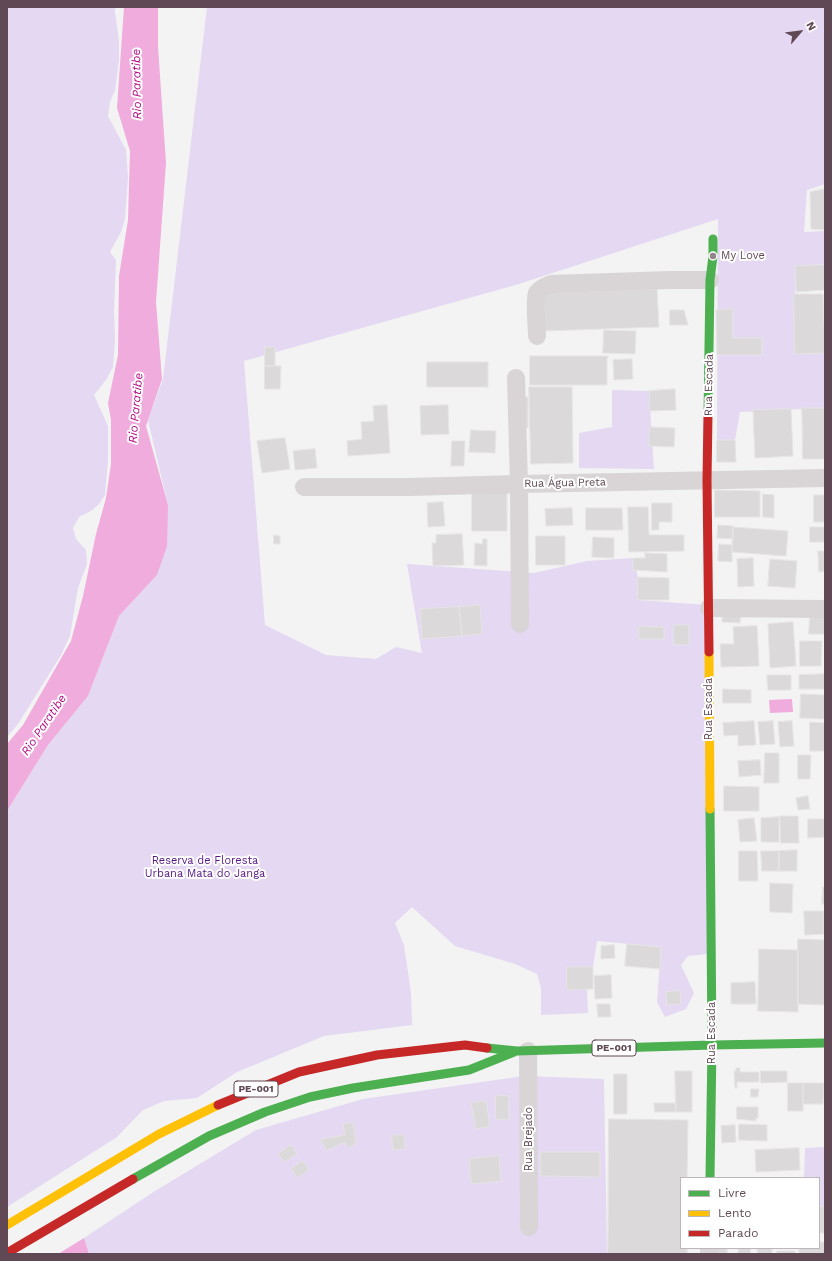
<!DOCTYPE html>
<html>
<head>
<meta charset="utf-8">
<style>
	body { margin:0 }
	#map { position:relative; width:832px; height:1261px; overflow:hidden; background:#f3f3f3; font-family:"Work Sans",sans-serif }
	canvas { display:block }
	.frame { position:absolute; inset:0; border:8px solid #604954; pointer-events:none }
	.legend { position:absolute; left:680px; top:1177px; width:140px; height:72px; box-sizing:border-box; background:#fff; border:1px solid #bfb6bb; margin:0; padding:5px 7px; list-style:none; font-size:12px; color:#604954 }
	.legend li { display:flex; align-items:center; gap:8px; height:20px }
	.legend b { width:20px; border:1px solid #bfb6bb }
	.north { position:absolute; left:780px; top:12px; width:40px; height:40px; -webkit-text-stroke:3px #fff; paint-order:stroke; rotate:62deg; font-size:11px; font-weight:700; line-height:16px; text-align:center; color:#604954 }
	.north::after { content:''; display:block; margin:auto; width:14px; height:18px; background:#604954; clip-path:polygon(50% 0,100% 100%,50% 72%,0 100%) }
</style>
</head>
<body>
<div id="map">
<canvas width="832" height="1261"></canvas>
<div class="frame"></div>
<ul class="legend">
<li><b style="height:5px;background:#4caf50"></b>Livre</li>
<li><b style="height:5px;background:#ffc107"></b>Lento</li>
<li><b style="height:5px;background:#c62828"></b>Parado</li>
</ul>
<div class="north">N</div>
</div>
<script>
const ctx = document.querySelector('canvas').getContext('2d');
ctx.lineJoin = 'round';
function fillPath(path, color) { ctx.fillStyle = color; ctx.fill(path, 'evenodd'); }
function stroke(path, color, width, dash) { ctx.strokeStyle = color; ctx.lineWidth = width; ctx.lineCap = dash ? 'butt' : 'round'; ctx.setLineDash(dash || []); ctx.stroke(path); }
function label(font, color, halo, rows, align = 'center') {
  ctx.font = font + ' "Work Sans",sans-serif'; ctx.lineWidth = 4; ctx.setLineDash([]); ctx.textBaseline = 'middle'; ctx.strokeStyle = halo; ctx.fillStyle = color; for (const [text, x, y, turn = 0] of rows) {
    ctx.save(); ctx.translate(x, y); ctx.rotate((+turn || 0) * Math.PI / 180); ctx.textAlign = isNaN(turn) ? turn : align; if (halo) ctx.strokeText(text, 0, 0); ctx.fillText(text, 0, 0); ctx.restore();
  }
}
const green = new Path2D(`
	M7 7H115V12L119 41V60L115 90 110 102 108 116 126 150 128 178 125 219 121 232 110 252 116 260 114 311 115 339 113 367 106 380 94 395 108 426V459L105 495 99 504 91 511 79 517 73 528 76 539 86 550 87 564 78 588 70 636 61 655 18 724 7 737Z
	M207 7H825V184L807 190 804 232 825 231V265L795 267V353L825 350V408L740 412 735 440H717L718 219 519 284 244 361 265 625 326 655 376 659 396 647 422 653 407 564 534 573 587 561 633 558 638 577V600L707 605V954L688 956 681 965 694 993 686 1009 665 1017 657 1002 661 947 597 941 593 967 588 971 587 992 588 1013 541 1015V988L537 974 515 964 455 946 412 907 395 923 404 945 411 993 412 1025 324 1036 237 1072 197 1098 164 1101 143 1110 117 1137 7 1207V811L48 745 88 696 119 616 157 575 168 505 148 420 163 379Z
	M612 390 649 391 654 469 579 468V433L612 427Z
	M524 1076 604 1079 607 1254H89L84 1238 155 1191 256 1130 363 1099Z
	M825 1147V1207H819V1178H804L805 1148Z`);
const water = new Path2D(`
	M124 7H158V47L166 163 156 302 162 379 146 426 168 505 167 546 157 575 119 616 88 696 48 745 7 811V744L23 725 71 641 83 596 96 534 106 498 111 464V420L108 403 118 355 119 276 128 220 130 151 117 108Z
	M792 699 793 712 770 713 769 700Z
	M84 1238 89 1254H58Z`);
const building = new Path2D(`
	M825 189V230L811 229 810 192Z
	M825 265V290L796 292 795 266Z
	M657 289 659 327 545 331 544 293Z
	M794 294H823L825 353 795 354Z
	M733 309V338H762V355H717L716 310Z
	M670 310H684L688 325H670Z
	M604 330 636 331 635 354 603 353Z
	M265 347H275V366H265Z
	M530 356H609L607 358V385H530Z
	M632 359 633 379 614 380 613 360Z
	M427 362H488V387H427Z
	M265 366H281L280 389H265Z
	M529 387H572L573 463 531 464Z
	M675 389 676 410 650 411 649 391Z
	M521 397H528V428L522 427Z
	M387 405 390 453 348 456 347 441 362 439 361 422 374 421 373 406Z
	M448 405 449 434 421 435 420 406Z
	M802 408H825V459H803Z
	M791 409 793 456 755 458 753 410Z
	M650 427 675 428 674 447 649 446Z
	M471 430 496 431 495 453 469 452Z
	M285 438 290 469 262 473 257 441Z
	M717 440H735L736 462H717Z
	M452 441H465L464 466H451Z
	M315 449 317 468 295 470 293 451Z
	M715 490 760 491V517H715Z
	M472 491H507V531H472Z
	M763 494 774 495V518L763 517Z
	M814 495H825V522H814Z
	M443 502 445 526 428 527 427 503Z
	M652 503H672V522H659V530H652Z
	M628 507H648L649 535H684V551L629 552Z
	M572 508 573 525 546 526 545 509Z
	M586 508H622L623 530H586Z
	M718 525 733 526V539L717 538Z
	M733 527 788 531 786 556 732 552Z
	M810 527H825V542H810Z
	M462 534 464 565 433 566 432 543H436V535Z
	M274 535 280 536V544H274Z
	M536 536H565V565H536Z
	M593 537 614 538V558L592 557Z
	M483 539H487V566L474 565 475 543 482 544Z
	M719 544 732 545V562L718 561Z
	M818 551H825V571L819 572Z
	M645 553 667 554V572L633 570V558H645Z
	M753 558 754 586 738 587 737 559Z
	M770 559 797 561 795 588 768 586Z
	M638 577 669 578V600H638Z
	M480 605 482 634 462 636 459 607Z
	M459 607 462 636 422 639 420 609Z
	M723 613 741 614 740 623 722 622Z
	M810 614H825V634H809Z
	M793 622 796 666 770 668 768 624Z
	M674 625H689V645H674Z
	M639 626 664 627V639H639Z
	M757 626 759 666 721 667 720 644H734L733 627Z
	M800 641H822L821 666H800Z
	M825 674V689H799V675Z
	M767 675H791V690H768Z
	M723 689 751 690V703H723Z
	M801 694 825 695 824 719 800 718Z
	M754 721 756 745 738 746V735L724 736 723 723Z
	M773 721 775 744 760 745 758 722Z
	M792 721 794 746 780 747 778 722Z
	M810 722 825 723V751H810Z
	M765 753H779V783H764Z
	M798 755H811L810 779H798Z
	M760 760 761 775 739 777 738 761Z
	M724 786 759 787V811H724Z
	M808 796 810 809 798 810 796 798Z
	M780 816H798L799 843H781Z
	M779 817V842H761V818Z
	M754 818 757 841 740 842 738 820Z
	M808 819H825V837L808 838Z
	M797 850V871H779V851Z
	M739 851H757L758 881H739Z
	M761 851H779V871H762Z
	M770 883 793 884 792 913 770 912Z
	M823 887H825V904H822Z
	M804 911H824V934L805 935Z
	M798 939 825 940V1005L798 1004Z
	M627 944 661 947 660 969 625 966Z
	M614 945 615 958 601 959V946Z
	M759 949 798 950V1012L758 1011Z
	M567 967H593V989L567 990Z
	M611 975 612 998 595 999 594 976Z
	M755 982 756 1004H731V983Z
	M680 991 681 1004 667 1005 666 992Z
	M597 1004H610L611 1017H598Z
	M736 1068H740V1072H759V1082H737V1088H735L734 1071H736Z
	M675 1071H692V1112H676Z
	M761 1071H787V1082L761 1083Z
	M614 1074H627V1114H614Z
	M788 1083H803V1111H788Z
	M803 1083H824L823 1104H803Z
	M751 1089H759L758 1097H751Z
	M496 1095 509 1096V1120L496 1119Z
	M486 1101 490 1126 476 1129 471 1103Z
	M654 1103H676V1112H655Z
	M737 1107H758V1118H756V1121L737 1119Z
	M609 1119 688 1120 687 1178H681V1248H687V1254H608Z
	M353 1123 356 1144 348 1148 345 1142 326 1151 321 1139 345 1135 343 1124Z
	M739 1124 767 1125V1141L739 1140Z
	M735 1125 736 1142 722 1143 721 1126Z
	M392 1135H404L405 1149 393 1150Z
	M291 1145 297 1154 284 1162 278 1154Z
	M799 1148 800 1170 756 1172 755 1150Z
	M541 1152H600V1177L541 1176Z
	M499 1156 501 1181 471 1184 469 1159Z
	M303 1161 309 1170 297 1178 291 1169Z
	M819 1206 825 1207V1233H819Z
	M819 1242H825V1254H799V1248H819Z
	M718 1248H727V1254H718Z
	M739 1248H751L750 1254H738Z
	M757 1248H772V1254H758Z
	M777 1251H795V1254H777Z`);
const street = new Path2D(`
	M537 336C537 327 534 301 537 293 540 288 546 286 551 284L670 280H710
	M516 378 519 484 520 624
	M304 487H409L519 484 825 478
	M709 608 825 609
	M528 1051 529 1227
	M709 1254V1248`);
const fast = new Path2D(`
	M708 414 710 280 713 256V239
	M710 809 712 1045 710 1178
	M487 1048 517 1051 712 1045 825 1043
	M133 1179 209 1136 265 1112 310 1097 353 1088 469 1070 514 1052`);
const slow = new Path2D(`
	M709 652 710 809
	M7 1225 159 1134 218 1105`);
const jam = new Path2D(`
	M708 414 707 480 709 652
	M218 1105 299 1072 377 1055 465 1045 487 1048
	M7 1253 133 1179`);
const markers = [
	[713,256,4,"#93848c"]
];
const shields = [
	[614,1048,44],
	[256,1089,44]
];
const shieldNames = [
	["PE-001",614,1048],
	["PE-001",256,1089]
];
const poiNames = [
	["My Love",721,256]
];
const streetNames = [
	["Rua Escada",709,385,-89],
	["Rua Água Preta",565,483,-1],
	["Rua Escada",709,709,-90],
	["Rua Escada",712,1033,-90],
	["Rua Brejado",529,1139,-90]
];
const parkNames = [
	["Reserva de Floresta",205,861],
	["Urbana Mata do Janga",205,874]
];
const waterNames = [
	["Rio Paratibe",137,84,-91],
	["Rio Paratibe",136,408,-85],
	["Rio Paratibe",44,725,-56]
];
fillPath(green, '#e4d8f2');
fillPath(water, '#f0acdd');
fillPath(building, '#dbd9d9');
stroke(building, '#e6e4e5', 1);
stroke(street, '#d9d4d6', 18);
stroke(fast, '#4caf50', 9);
stroke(slow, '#ffc107', 9);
stroke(jam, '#c62828', 9);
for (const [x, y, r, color] of markers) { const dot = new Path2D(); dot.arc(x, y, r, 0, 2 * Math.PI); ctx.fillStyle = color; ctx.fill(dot); stroke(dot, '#fff', 1.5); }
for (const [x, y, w] of shields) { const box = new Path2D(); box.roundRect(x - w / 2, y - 8, w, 16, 3); ctx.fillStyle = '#fff'; ctx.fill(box); stroke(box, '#604954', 1); }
label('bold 10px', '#604954', null, shieldNames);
label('11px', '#604954', '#fff', poiNames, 'left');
label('11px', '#604954', '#fff', streetNames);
label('11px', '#551686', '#fff', parkNames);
label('italic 12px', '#b30984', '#fff', waterNames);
</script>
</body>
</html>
